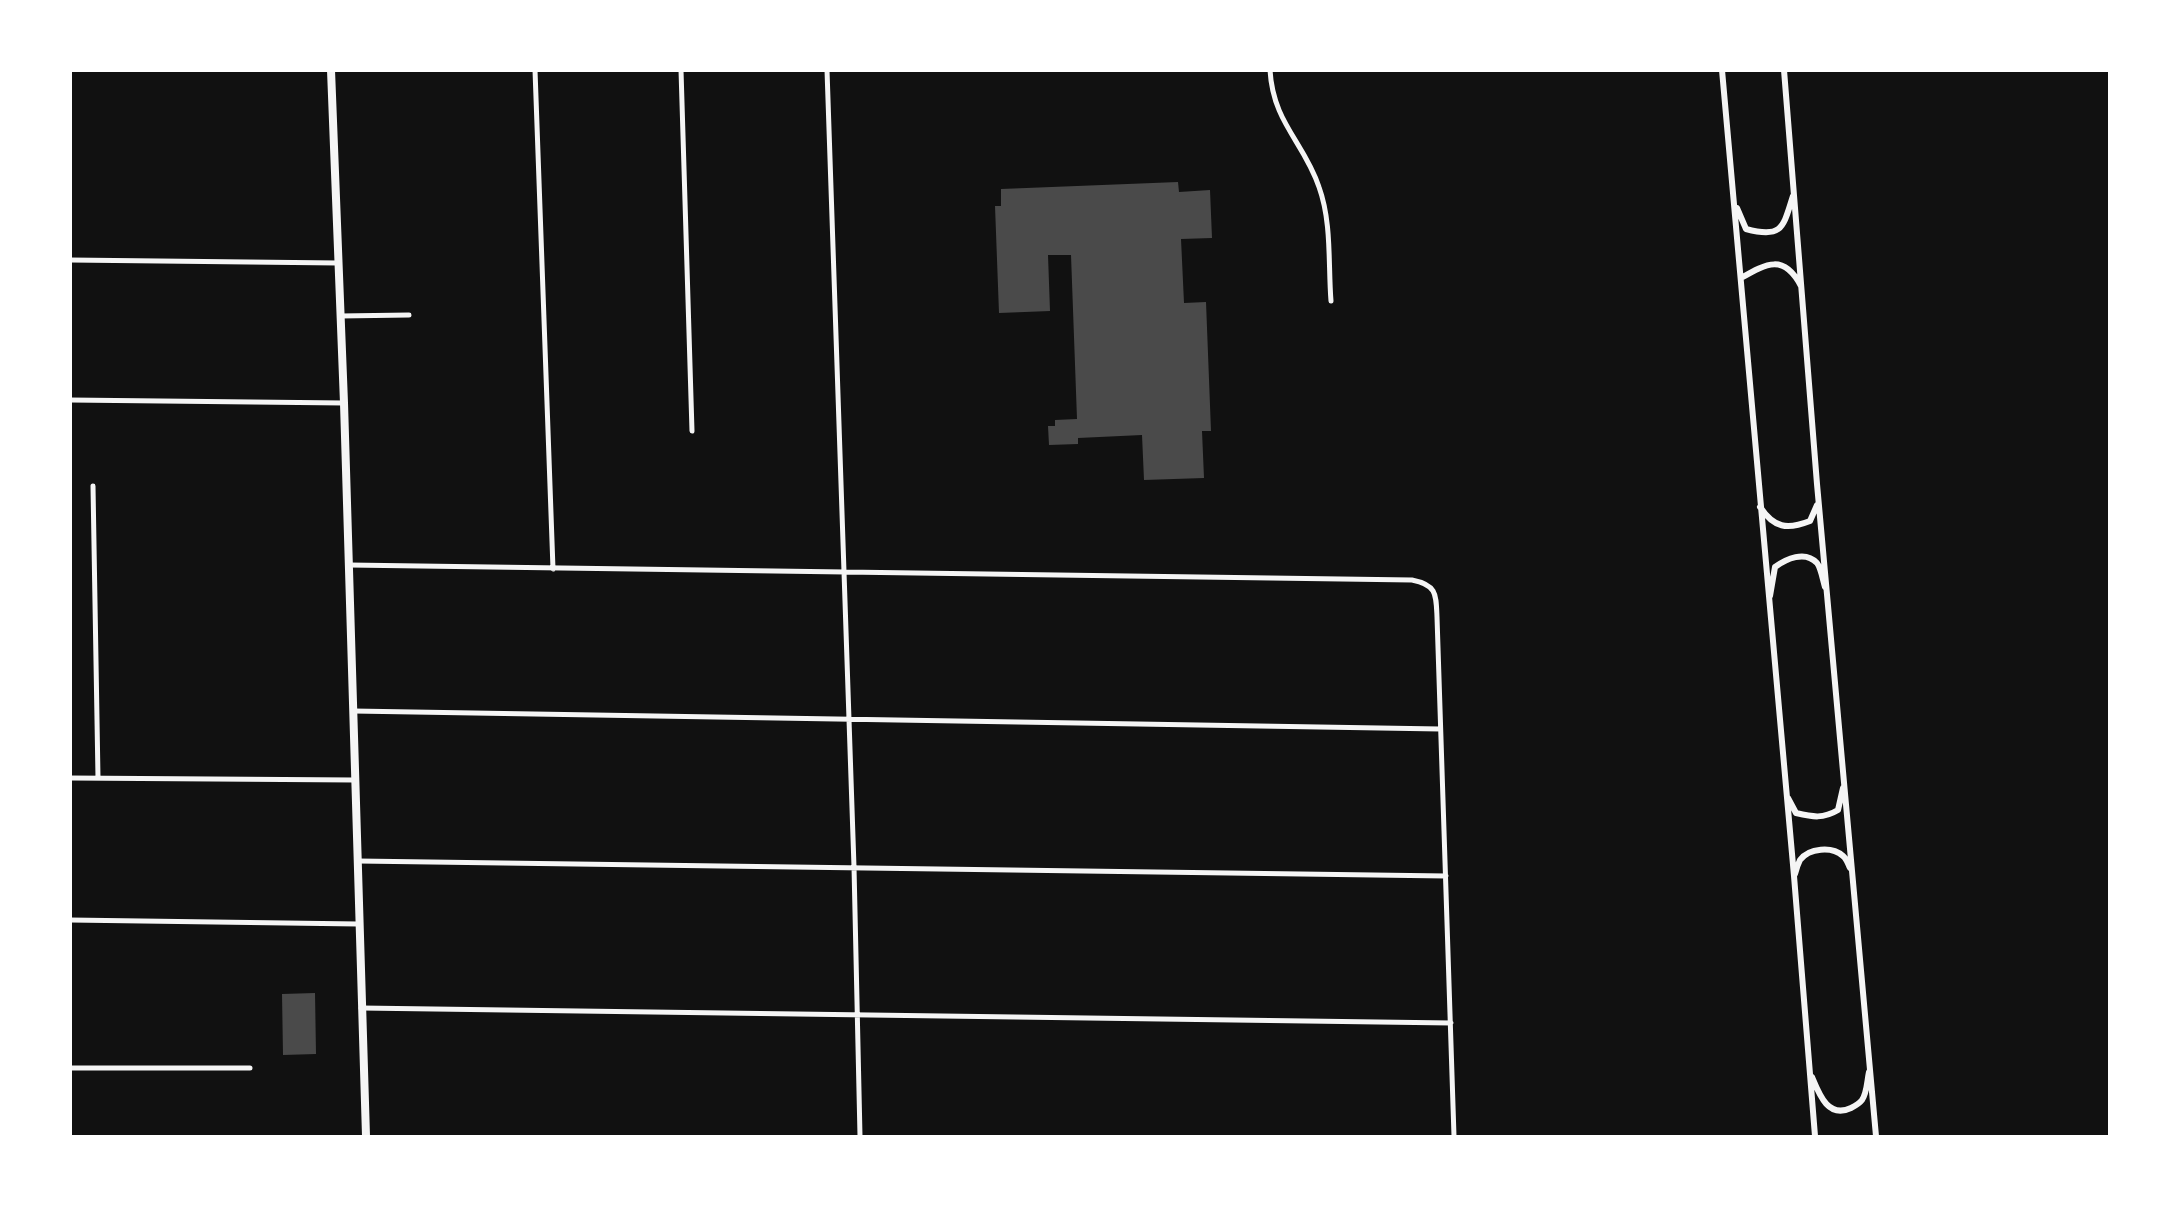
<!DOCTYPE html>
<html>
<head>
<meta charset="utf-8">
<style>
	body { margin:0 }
	#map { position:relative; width:2180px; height:1207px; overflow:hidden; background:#111; font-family:Mulish,sans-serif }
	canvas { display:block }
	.frame { position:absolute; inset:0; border:72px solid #fff; pointer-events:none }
</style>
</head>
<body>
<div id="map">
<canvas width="2180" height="1207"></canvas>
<div class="frame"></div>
</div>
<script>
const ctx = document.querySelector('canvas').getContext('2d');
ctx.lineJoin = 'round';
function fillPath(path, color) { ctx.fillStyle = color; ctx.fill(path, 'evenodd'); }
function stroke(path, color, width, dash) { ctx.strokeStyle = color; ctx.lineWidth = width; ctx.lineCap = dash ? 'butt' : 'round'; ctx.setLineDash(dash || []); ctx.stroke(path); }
const building = new Path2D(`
	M1178 182 1179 192 1210 190 1212 238 1181 239 1184 303 1206 302 1211 431H1202L1204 478 1144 480 1142 435 1078 438V444L1049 445 1048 426H1055V420L1077 419 1071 255H1048L1050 311 999 313 995 206H1001V189Z
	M315 993 316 1054 283 1055 282 994Z`);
const minor = new Path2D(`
	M535 70 553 569
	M681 70 692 431
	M827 70 854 867 860 1136
	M1270 70C1273 123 1304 142 1319 187 1332 223 1328 264 1331 301
	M70 260 338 263
	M340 316 409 315
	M70 400 344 403
	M93 486 98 778
	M349 565 1412 580C1437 585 1436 594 1437 617L1454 1136
	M353 711 1440 729
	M70 778 354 780
	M358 861 1446 876
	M70 920 358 924
	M361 1008 1451 1023
	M70 1068H250`);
const tertiary = new Path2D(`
	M1722 70 1794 876 1815 1136
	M1784 70 1817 484 1876 1136
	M1737 208 1746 229C1783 239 1783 227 1793 196
	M1741 278C1767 263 1784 254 1801 286
	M1760 507C1774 528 1787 530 1810 521L1817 505
	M1770 596 1775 567C1786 559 1805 550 1817 563 1821 568 1823 581 1825 587
	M1788 798 1796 813C1813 817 1823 819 1838 810L1843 788
	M1795 874C1796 870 1798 864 1800 860 1809 848 1832 846 1843 856 1847 859 1848 864 1850 868
	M1812 1077C1819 1094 1828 1119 1851 1108 1855 1106 1859 1104 1862 1100 1867 1093 1867 1081 1869 1072`);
const primary = new Path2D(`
	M331 70 344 403 366 1136`);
fillPath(building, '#4a4a4a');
stroke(minor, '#f5f5f5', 5);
stroke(tertiary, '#f5f5f5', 6);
stroke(primary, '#f5f5f5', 8);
</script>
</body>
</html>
